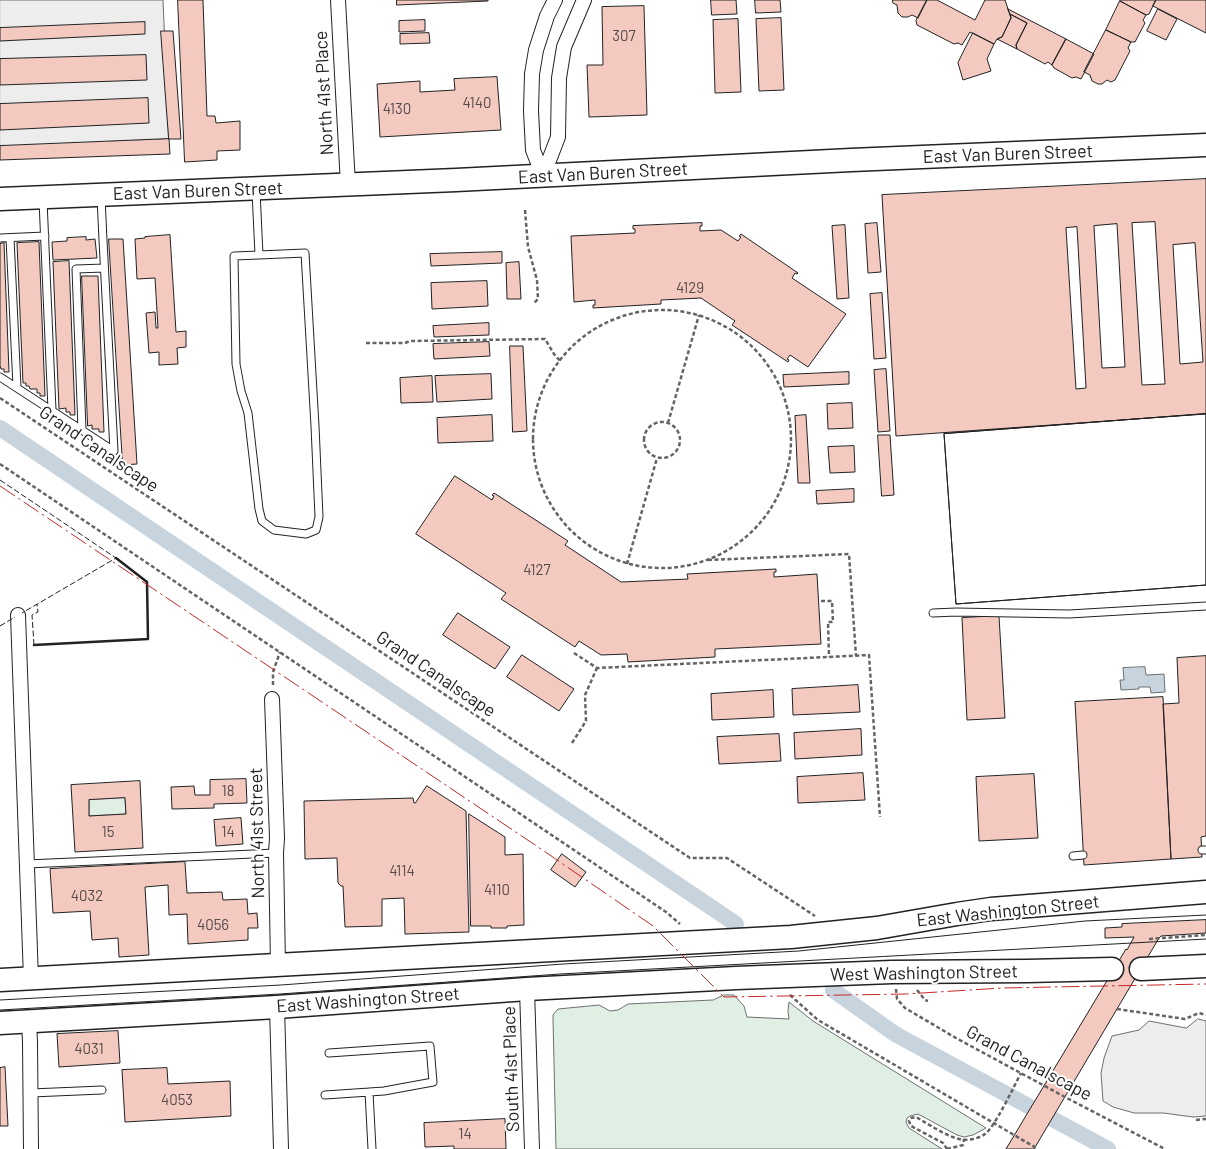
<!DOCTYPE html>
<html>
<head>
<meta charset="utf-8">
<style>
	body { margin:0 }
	canvas { display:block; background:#fff }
</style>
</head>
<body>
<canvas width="1206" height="1149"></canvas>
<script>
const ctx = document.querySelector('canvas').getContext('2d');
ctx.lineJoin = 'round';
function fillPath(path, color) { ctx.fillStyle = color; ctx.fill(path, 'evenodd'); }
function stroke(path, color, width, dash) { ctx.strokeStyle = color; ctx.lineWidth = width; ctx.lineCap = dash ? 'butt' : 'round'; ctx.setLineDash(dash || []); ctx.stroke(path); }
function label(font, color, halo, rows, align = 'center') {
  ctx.font = font + ' Barlow,sans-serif'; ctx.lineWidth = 4; ctx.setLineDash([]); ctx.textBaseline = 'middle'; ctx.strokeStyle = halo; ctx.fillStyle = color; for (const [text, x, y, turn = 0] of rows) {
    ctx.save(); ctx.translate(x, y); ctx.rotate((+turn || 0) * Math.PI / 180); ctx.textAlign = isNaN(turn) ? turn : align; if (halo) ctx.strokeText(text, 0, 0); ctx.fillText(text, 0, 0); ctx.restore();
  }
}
const green = new Path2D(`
	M125 798 126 814 89 816V800Z
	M724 995H734L744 1006 747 1017 789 1019 788 1011 789 1002 813 1021 986 1128 973 1135 964 1137 957 1135 918 1114 910 1116 907 1118 906 1122 909 1128 942 1149H556L553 1019V1015L558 1009 599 1005 610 1011 618 1010 628 1004 713 1000Z`);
const parking = new Path2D(`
	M0 0H163L169 139 0 148Z
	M1198 1019 1206 1021V1116L1193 1117 1163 1113H1134L1113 1107 1103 1101 1101 1073 1104 1058 1112 1036 1139 1030 1149 1021 1186 1028Z`);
const water = new Path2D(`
	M1145 667 1146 675 1164 674 1165 692 1151 693 1150 687H1139V689L1121 690 1120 680H1124L1123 668Z`);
const canal = new Path2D(`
	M0 428 736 924
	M833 990 895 1034 1108 1149`);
const building = new Path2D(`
	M178 0H203L207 116H215L216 123 240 121V150L217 151V160L185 162Z
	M397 0H488V1L397 5Z
	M711 0H736L737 14 712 15Z
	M755 0H780L781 12 756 13Z
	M893 0H927L918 18 912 15 908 17H902L898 13 897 5 893 3Z
	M927 0H937L975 20 985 0H1005L1011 18 1002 37 997 39 994 44 970 32 962 45 958 43 954 44 917 25 916 21Z
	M1121 0H1156L1149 14 1146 15 1120 1Z
	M1156 0H1206V33L1153 6Z
	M1120 1 1146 15 1143 20 1145 23 1135 42H1131L1106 30Z
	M644 6 647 115 589 117 587 65H603L602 7Z
	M1008 9 1066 39 1052 65 1048 62 1045 64 1017 49 1016 45 1027 23 1010 14Z
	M1158 9 1177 19 1166 40 1147 31Z
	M1010 14 1027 23 1016 45 1017 49 997 39 1002 37 1011 18Z
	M781 18 784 90 759 91 756 19Z
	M738 19 741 92 715 93 713 20Z
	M425 20V31L399 32V21Z
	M145 22V34L0 41V28Z
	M1106 30 1131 42 1128 48 1130 51 1115 80 1111 82 1107 80 1102 84H1098L1092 81 1090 75 1084 72Z
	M161 31H173L181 139H169Z
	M429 33 430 43 400 44V34Z
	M973 33 994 44 987 59 991 71 963 80 958 63Z
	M1066 39 1094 54 1081 79 1076 77 1072 78 1054 68 1052 65Z
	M146 55 147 80 0 85V59Z
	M497 77 501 130 380 137 377 84 420 81V92L455 90 454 79Z
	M148 98 149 123 0 130V104Z
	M169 139 170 154 0 160V146Z
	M1206 179V414L896 436 882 195Z
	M1155 222 1165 384 1142 385 1132 223Z
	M702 223V226H700V231L721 230 738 241 741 237 739 236 741 234 798 273 797 274 795 273 792 278 846 314 808 367 790 355 787 359 789 360 788 362 732 325 735 321 701 298 661 300V304L593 308V305H595V300L574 302 571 236 635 233V229H633V226Z
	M877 223 881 272 868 273 865 224Z
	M1117 224 1125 367 1102 368 1094 226Z
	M845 225 849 298 837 299 832 226Z
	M1077 227 1086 388 1076 389 1066 228Z
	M170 235 176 332 186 331V347L177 348 178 364 159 365V352L149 353 146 313 155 312 156 328H158L155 278 137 279 135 239 145 238V237Z
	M86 237V240L95 239 97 258 53 260 52 242 67 241V238Z
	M109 239H123L137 464 123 465Z
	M39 242 45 396H40V393H37V389H30L29 386H26V383H23L17 243Z
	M4 243 9 372H4V369H1L0 366V244Z
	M1195 243 1203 362 1180 364 1173 245Z
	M502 252V263L431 266 430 254Z
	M69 261 75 415H70V412H66V408L59 409 53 262Z
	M519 262 521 299H507L506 263Z
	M82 276H98L104 432H99V429H92V425L88 426Z
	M487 281 488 306 432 309 431 283Z
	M882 293 886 358 874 359 870 294Z
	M489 323V335L434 337 433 326Z
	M489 342 490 356 434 359 433 344Z
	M510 346H523L527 431 513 432Z
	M886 369 890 431 878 432 874 370Z
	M849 372V384L784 387 783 375Z
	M491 374 492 399 437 402 435 376Z
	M432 376 433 402 401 403 400 378Z
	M852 403 853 428 828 429 827 404Z
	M1206 414V585L956 604 944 434Z
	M1206 414V585L956 604 944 434Z
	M492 415 493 441 438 443 437 418Z
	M806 415 810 483H798L795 416Z
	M878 435H890L894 495 882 496Z
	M854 446 855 472 830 473 828 447Z
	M455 476 492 500 494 496 492 495 494 493 568 541 565 545 621 582 688 579 687 574 776 569V572H774V577L817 574 821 644 715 649V657L628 662 627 654 601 655 579 641 575 647 501 599 506 593 416 534Z
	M854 489V502L817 504 816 491Z
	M458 613 510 647 495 669 443 635Z
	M999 616 1005 718 967 720 962 618Z
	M522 655 574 689 559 711 507 677Z
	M1206 656V836L1201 837 1202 857 1171 859 1163 704 1179 703 1177 658Z
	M858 685 860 712 793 715 792 689Z
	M773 690 774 717 712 720 711 694Z
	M1163 697 1171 859 1084 865 1075 702Z
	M861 729 862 755 795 759 794 733Z
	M779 734 781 761 719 764 717 737Z
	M863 773 865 800 798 803 797 777Z
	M1034 774 1038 838 979 841 976 777Z
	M246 779 247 803 214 804V808L172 809 171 787 194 786 195 795H210V780Z
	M140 781 143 848 75 852 71 785ZM125 798 126 814 89 816V800Z
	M427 786 466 811 469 932 405 934 404 898 382 899V926L345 927 343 886H341L338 883 337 858 305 859 304 801 413 798 414 803H415Z
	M469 814 505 837V855L523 854 524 925 507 926V928H491V926H471Z
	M241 818 243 844 216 846 214 820Z
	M562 854 586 872 575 887 551 870Z
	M185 862 187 893 222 892 223 900 247 899 248 914 257 913 258 928H248V940L188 944 187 914 169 915 168 885 145 887 149 955 119 957 118 938 92 940 90 911 53 913 50 869Z
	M1206 920V933L1161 936 1159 938 1034 1149H1006L1126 949 1127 950 1134 937 1105 938V928L1122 927V924Z
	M118 1031 120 1063 59 1067 57 1034Z
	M5 1067 8 1126H0V1068Z
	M167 1068 168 1084 230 1081 231 1116 125 1122 122 1070Z
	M505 1119 506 1149H454V1146L425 1147 424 1123Z`);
const path = new Path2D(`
	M525 210 528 247 537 280 538 299 533 304
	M533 439a129 129 0 1 1 258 0a129 129 0 1 1-258 0Z
	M366 343H405L410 341 545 339 554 354 560 361
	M0 398 690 858H727L815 916
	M644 440a18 18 0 1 1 36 0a18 18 0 1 1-36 0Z
	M668 423 699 315
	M0 464 617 879 666 912 680 924
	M708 560 849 554 856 656
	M627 564 657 458
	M821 601H832L833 622H828L829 657
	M574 653 597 668 869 655 880 817
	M273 685V672L280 652
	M572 743 586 721 585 695 597 668
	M1149 939 1206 935
	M896 989 897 999 905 1008 956 1038 1065 1097 1165 1149
	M917 990 925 1000 928 1001
	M790 995 818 1020 1038 1149
	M1117 1009 1185 1019 1199 1013 1206 1015
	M1196 1120 1206 1119
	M947 1149 943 1143 911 1126 909 1121 911 1118 916 1117C930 1125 944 1135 959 1139 967 1141 978 1139 985 1134 995 1127 1014 1086 1021 1073
	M947 1149 963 1145 964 1139`);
const lane = new Path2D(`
	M256 191 259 255 234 256 236 364 241 391 248 413 259 509 262 521 274 530 306 534 316 530 319 517 315 426 305 253 259 255
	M43 200 52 410
	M0 238 45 236
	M10 238 17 387
	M0 377 114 451 103 240 101 197
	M82 430 76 269 104 268
	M933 613 956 612 1069 614 1206 606
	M1202 850H1206
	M1073 856 1083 855
	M27 864 276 853
	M369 1092 372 1149
	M31 1093 102 1090
	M325 1095 384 1091 433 1082 430 1046 329 1053`);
const street = new Path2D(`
	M338 0 348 185
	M543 176 558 137 559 78 564 47 584 0
	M543 176 533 150 531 111 532 74 536 50 547 16 555 0
	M18 615 31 979
	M272 699 277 838 276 853 278 965
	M527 989 532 1149
	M277 1007 281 1149
	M29 1021 30 1042 31 1149`);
const primary = new Path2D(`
	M0 199 456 180 851 160 1206 145
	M1141 969 1206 966
	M0 980 791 937 877 928 957 914 991 909 1206 892
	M0 1023 277 1007 527 989 736 978 892 972 1027 971 1112 969`);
const tram = new Path2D(`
	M0 1000 281 985 563 964 799 951 1085 921 1206 915
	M0 1010 280 994 560 974 1206 939`);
const fence = new Path2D(`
	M0 480 116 558 22 613
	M0 626 15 617
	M34 645 32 615 38 612 37 604`);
const wall = new Path2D(`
	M34 645 148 639 147 582 116 558`);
const power = new Path2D(`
	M0 486 544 851 653 926 724 997 906 994 1002 988 1206 984`);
const numberNames = [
	["307",624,36],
	["4140",477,103],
	["4130",397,109],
	["4129",690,288],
	["4127",537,570],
	["18",228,791],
	["15",108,832],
	["14",228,832],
	["4114",402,871],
	["4110",497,890],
	["4032",87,896],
	["4056",213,925],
	["4031",89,1049],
	["4053",177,1100],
	["14",465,1134]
];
const streetNames = [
	["North 41st Place",324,93,-93],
	["East Van Buren Street",1008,154,-2],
	["East Van Buren Street",603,173,-3],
	["East Van Buren Street",198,191,-2],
	["Grand Canalscape",99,449,34],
	["Grand Canalscape",436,674,34],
	["North 41st Street",257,833,-91],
	["East Washington Street",1008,911,-6],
	["West Washington Street",924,973,-1],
	["East Washington Street",368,1000,-4],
	["Grand Canalscape",1029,1063,28],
	["South 41st Place",511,1069,-92]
];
fillPath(green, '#e0efe3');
stroke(green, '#6f6f6f', 1);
fillPath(parking, '#ededed');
stroke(parking, '#6f6f6f', 1);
fillPath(water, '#c7d3dd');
stroke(water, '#6f6f6f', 1);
stroke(canal, '#c7d3dd', 16);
fillPath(building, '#f3c9c0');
stroke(building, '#222', 1);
stroke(lane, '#222', 9);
stroke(street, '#222', 16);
stroke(primary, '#222', 25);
stroke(path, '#646464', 2.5, [4, 2.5]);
stroke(lane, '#fff', 7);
stroke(street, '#fff', 14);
stroke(primary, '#fff', 22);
stroke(tram, '#222', 1);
stroke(fence, '#222', 1, [6, 2.5]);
stroke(wall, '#222', 2.5);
stroke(power, '#c62828', 1, [18, 4, 2.5, 4]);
label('15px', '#564c4a', null, numberNames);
label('18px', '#222', '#fff', streetNames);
</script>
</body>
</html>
